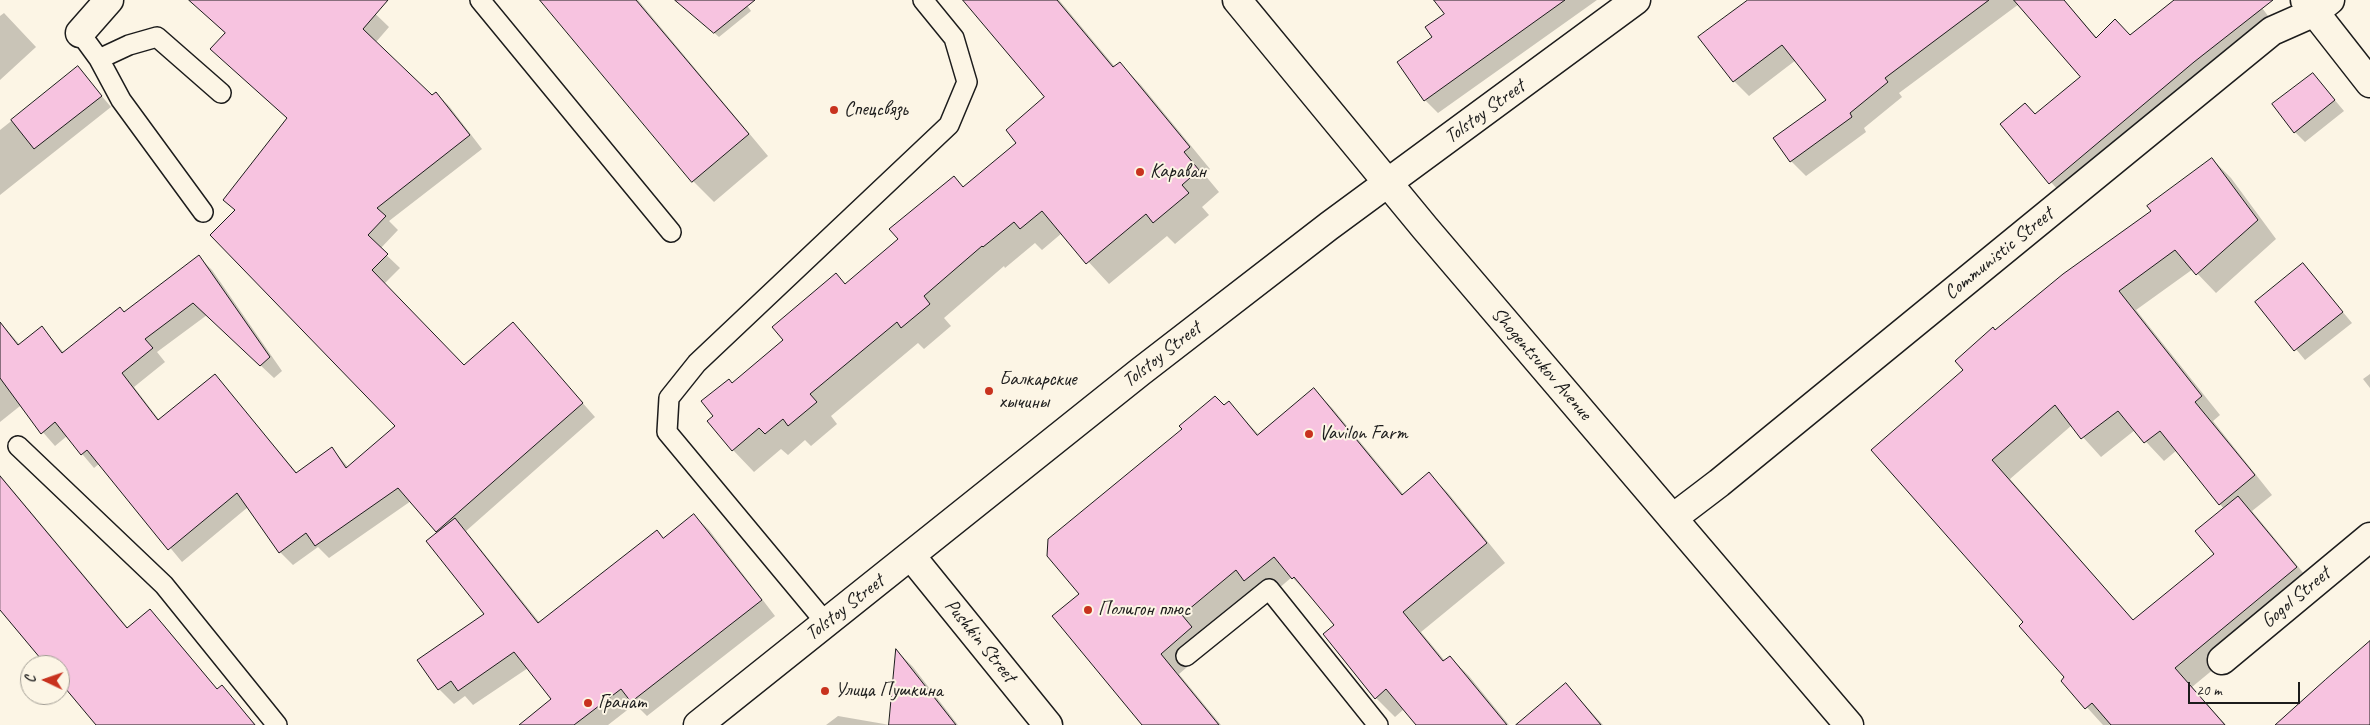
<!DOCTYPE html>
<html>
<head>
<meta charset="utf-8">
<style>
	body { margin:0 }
	#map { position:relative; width:2370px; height:725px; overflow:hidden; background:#fcf5e5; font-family:Caveat,sans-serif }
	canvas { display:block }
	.north { position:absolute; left:20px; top:655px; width:50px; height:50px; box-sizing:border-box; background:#fcf5e5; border:1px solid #a29e95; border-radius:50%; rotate:273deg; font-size:14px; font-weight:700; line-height:20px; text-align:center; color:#1c1c1c }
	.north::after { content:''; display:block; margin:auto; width:18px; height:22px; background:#c8321e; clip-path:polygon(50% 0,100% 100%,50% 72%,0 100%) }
	.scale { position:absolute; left:2188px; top:682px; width:112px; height:22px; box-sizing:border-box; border:2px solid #1c1c1c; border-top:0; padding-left:6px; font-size:15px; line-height:18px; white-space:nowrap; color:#1c1c1c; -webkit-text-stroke:4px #fcf5e5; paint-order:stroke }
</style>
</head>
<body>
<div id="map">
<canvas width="2370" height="725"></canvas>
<div class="north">С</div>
<div class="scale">20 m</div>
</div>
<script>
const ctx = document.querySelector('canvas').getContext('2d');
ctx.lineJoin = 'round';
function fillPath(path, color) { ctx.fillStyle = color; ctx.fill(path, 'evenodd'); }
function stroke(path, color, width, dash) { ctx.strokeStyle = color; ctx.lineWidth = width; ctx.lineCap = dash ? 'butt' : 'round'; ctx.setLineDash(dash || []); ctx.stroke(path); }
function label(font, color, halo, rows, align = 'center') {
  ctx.font = font + ' Caveat,sans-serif'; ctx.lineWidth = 4; ctx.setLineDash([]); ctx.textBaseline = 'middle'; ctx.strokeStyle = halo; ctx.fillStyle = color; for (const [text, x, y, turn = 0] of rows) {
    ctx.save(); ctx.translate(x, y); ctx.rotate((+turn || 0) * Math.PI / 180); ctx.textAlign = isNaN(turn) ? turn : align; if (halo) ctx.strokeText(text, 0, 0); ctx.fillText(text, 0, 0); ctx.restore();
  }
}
const shadow = new Path2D(`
	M190 0H361L389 27 376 42 432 97 436 93 449 106 482 149 389 221 398 230 380 249 400 268 384 284 464 367 513 324 595 417 466 531 540 623 664 539 694 515 709 530 775 616 647 716 635 704 608 725H521L553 699 528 668 473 705 465 696 454 704 439 689 419 660 486 614 438 533 411 501 329 558 318 547 293 565 280 552 248 507 182 562 100 463 94 468 67 436 55 446 20 406 0 422V322L20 345 42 327 64 353 125 313 199 257 212 270 282 371 274 378 207 315 157 352 165 362 134 387 160 421 215 376 297 473 332 449 349 468 397 426 236 211 224 200 288 119 226 34Z
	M542 0H638L768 156 714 202 693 181Z
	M676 0H743L751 11 719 37Z
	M965 0H1059L1115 67 1120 64 1141 85 1210 169 1204 174 1219 192 1202 207 1209 215 1175 244 1167 236 1109 284 1062 233 1042 250 1035 243 1005 268 1004 266 944 318 951 326 924 349 918 343 831 416 837 424 811 446 805 440 788 455 781 449 754 472 733 450 715 416 732 384 900 239 954 178 964 188 1018 143 1046 98Z
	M1436 0H1597L1438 113 1425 100 1398 63 1434 37 1446 14Z
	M1746 0H2064L2098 39 2130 36 2176 0H2256L2275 25 2065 198 2001 125 2036 115 2081 77 2019 4 1899 93 1902 97 1864 128 1866 132 1806 176 1791 161 1775 139 1828 100 1796 60 1749 96 1734 81 1700 37 1748 2Z
	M4 13 36 47 0 80V16Z
	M78 68 111 107 0 195V130Z
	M2313 74 2344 111 2305 142 2295 132Z
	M2212 159 2231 178 2276 239 2216 293 2193 269 2136 310 2220 415 2213 421 2272 495 2252 511 2314 586 2192 687 2226 725H2103L2063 681 2066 677 2024 623 1965 370 1996 332 2152 211ZM2072 425 2101 457 2135 430 2164 461 2177 450 2224 509 2216 555 2134 621 2010 479Z
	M2303 264 2352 323 2305 360 2257 302Z
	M2370 374V388L2363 379Z
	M1314 389 1333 409 1404 495 1429 474 1448 493 1505 563 1421 632 1445 661 1450 657 1469 676 1509 725H1417L1404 709 1395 717 1376 698 1325 635 1336 625 1292 577 1179 674 1221 725H1144L1080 594 1224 407 1229 403 1259 435Z
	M0 475 129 629 163 624 218 690 222 687 256 725H97L60 680V665H47L0 608Z
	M897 651 913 667 958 725H890Z
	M1566 684 1603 725H1518Z
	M838 716 890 725H826Z`);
const building = new Path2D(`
	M189 0H388L363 29 432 95 436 92 470 135 377 208 386 216 368 235 388 254 372 270 464 365 513 322 583 403 436 532 398 488 315 546 306 533 279 553 237 493 168 550 87 450 81 455 55 422 41 434 0 378V322L18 345 42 326 62 353 120 307 124 312 199 255 270 357 260 366 193 303 145 339 153 348 122 373 158 420 215 374 296 473 332 447 346 468 395 426 210 235 235 210 223 200 287 118 210 49 225 33Z
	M540 0H636L749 134 692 182Z
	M675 0H755L714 33Z
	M963 0H1057L1113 67 1120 62 1190 147 1184 152 1199 170 1182 185 1189 193 1153 223 1146 214 1086 264 1042 211 1020 229 1014 222 983 247 982 246 924 296 930 304 901 328 897 322 810 394 817 402 788 426 783 419 765 434 759 428 732 451 707 421 713 416 701 401 729 379 732 383 783 340 772 327 836 273 845 284 898 239 889 229 954 176 963 187 1016 143 1006 130 1044 97Z
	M1434 0H1565L1424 101 1397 62 1432 37 1425 27 1444 14Z
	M1748 0H1989L1885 78 1888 82 1850 113 1852 117 1790 162 1773 138 1826 100 1782 45 1733 82 1698 37Z
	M2014 0H2064L2096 38 2115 19 2130 35 2174 0H2273L2194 62 2049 184 2000 124 2025 103 2035 114 2080 77Z
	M78 66 102 96 34 149 11 120Z
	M2313 73 2335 100 2294 133 2272 104Z
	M2212 158 2258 220 2196 275 2175 250 2119 291 2202 396 2195 402 2255 475 2219 505 2160 431 2144 443 2118 411 2081 439 2055 405 1992 460 2133 620 2214 554 2195 531 2238 496 2297 567 2175 668 2225 725H2111L2092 703 2085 709 2061 681 2064 677 2019 626 2023 622 1871 450 1963 370 1955 361 1993 327 1995 330 2063 274 2151 211 2147 206Z
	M2303 263 2343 312 2294 351 2255 302Z
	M1314 388 1402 495 1429 472 1487 543 1403 612 1443 661 1450 656 1507 725H1416L1386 689 1375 699 1323 634 1334 625 1294 577 1292 579 1274 557 1244 581 1236 570 1182 615 1192 627 1161 654 1219 725H1142L1052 616 1079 594 1047 556 1048 539 1182 429 1179 426 1215 396 1224 405 1229 401 1257 435Z
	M0 476 127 628 150 609 217 689 222 685 255 725H96L60 682V665H46L0 610Z
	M694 514 762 600 631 702 621 689 574 725H519L551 699 514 652 458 691 451 681 438 690 417 660 484 614 426 541 455 518 538 623 657 530 663 538Z
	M2370 641V725H2275L2325 680Z
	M896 649 956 725H889Z
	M1566 683 1601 725H1516Z`);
const lane = new Path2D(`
	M480 0 671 232
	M80 33 99 59 121 100 203 212
	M99 59 129 45 157 37 221 93
	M18 446 164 585 277 725
	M826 623 667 432 669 398 697 363 949 125 967 82 954 38 923 0
	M1186 656 1269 589 1378 725`);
const street = new Path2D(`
	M2305 0 2370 83
	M80 33 109 0
	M1673 518 1719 483 2272 31 2315 12 2330 0
	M911 556 1048 725
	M2222 660 2370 537`);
const secondary = new Path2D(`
	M1237 0 1425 228 1849 725
	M698 725 1140 372 1329 226 1636 0`);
const markers = [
	[834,110,5,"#c8321e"],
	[1140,172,5,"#c8321e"],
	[989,391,5,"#c8321e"],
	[1309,434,5,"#c8321e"],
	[1088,610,5,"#c8321e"],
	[825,691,5,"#c8321e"],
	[588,703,5,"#c8321e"]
];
const poiNames = [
	["Спецсвязь",844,110],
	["Караван",1150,172],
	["Балкарские",999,380],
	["хычины",999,403],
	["Vavilon Farm",1319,434],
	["Полигон плюс",1098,610],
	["Улица Пушкина",835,691],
	["Гранат",598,703]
];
const streetNames = [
	["Tolstoy Street",1485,112,-36],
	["Communistic Street",1999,254,-39],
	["Tolstoy Street",1162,355,-38],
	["Shogentsukov Avenue",1541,364,49],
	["Gogol Street",2296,598,-40],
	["Tolstoy Street",845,608,-38],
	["Pushkin Street",980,641,51]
];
fillPath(shadow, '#0003');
fillPath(building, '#f7c3e0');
stroke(building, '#1c1c1c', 1);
stroke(lane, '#1c1c1c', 22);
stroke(street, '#1c1c1c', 31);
stroke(secondary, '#1c1c1c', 31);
stroke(lane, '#fcf5e5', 19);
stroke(street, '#fcf5e5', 28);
stroke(secondary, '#fcf5e5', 28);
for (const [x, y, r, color] of markers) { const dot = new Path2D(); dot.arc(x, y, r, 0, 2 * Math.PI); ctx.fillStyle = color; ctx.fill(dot); stroke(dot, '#fcf5e5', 2); }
label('20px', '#1c1c1c', '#fcf5e5', poiNames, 'left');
label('20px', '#1c1c1c', '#fcf5e5', streetNames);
</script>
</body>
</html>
